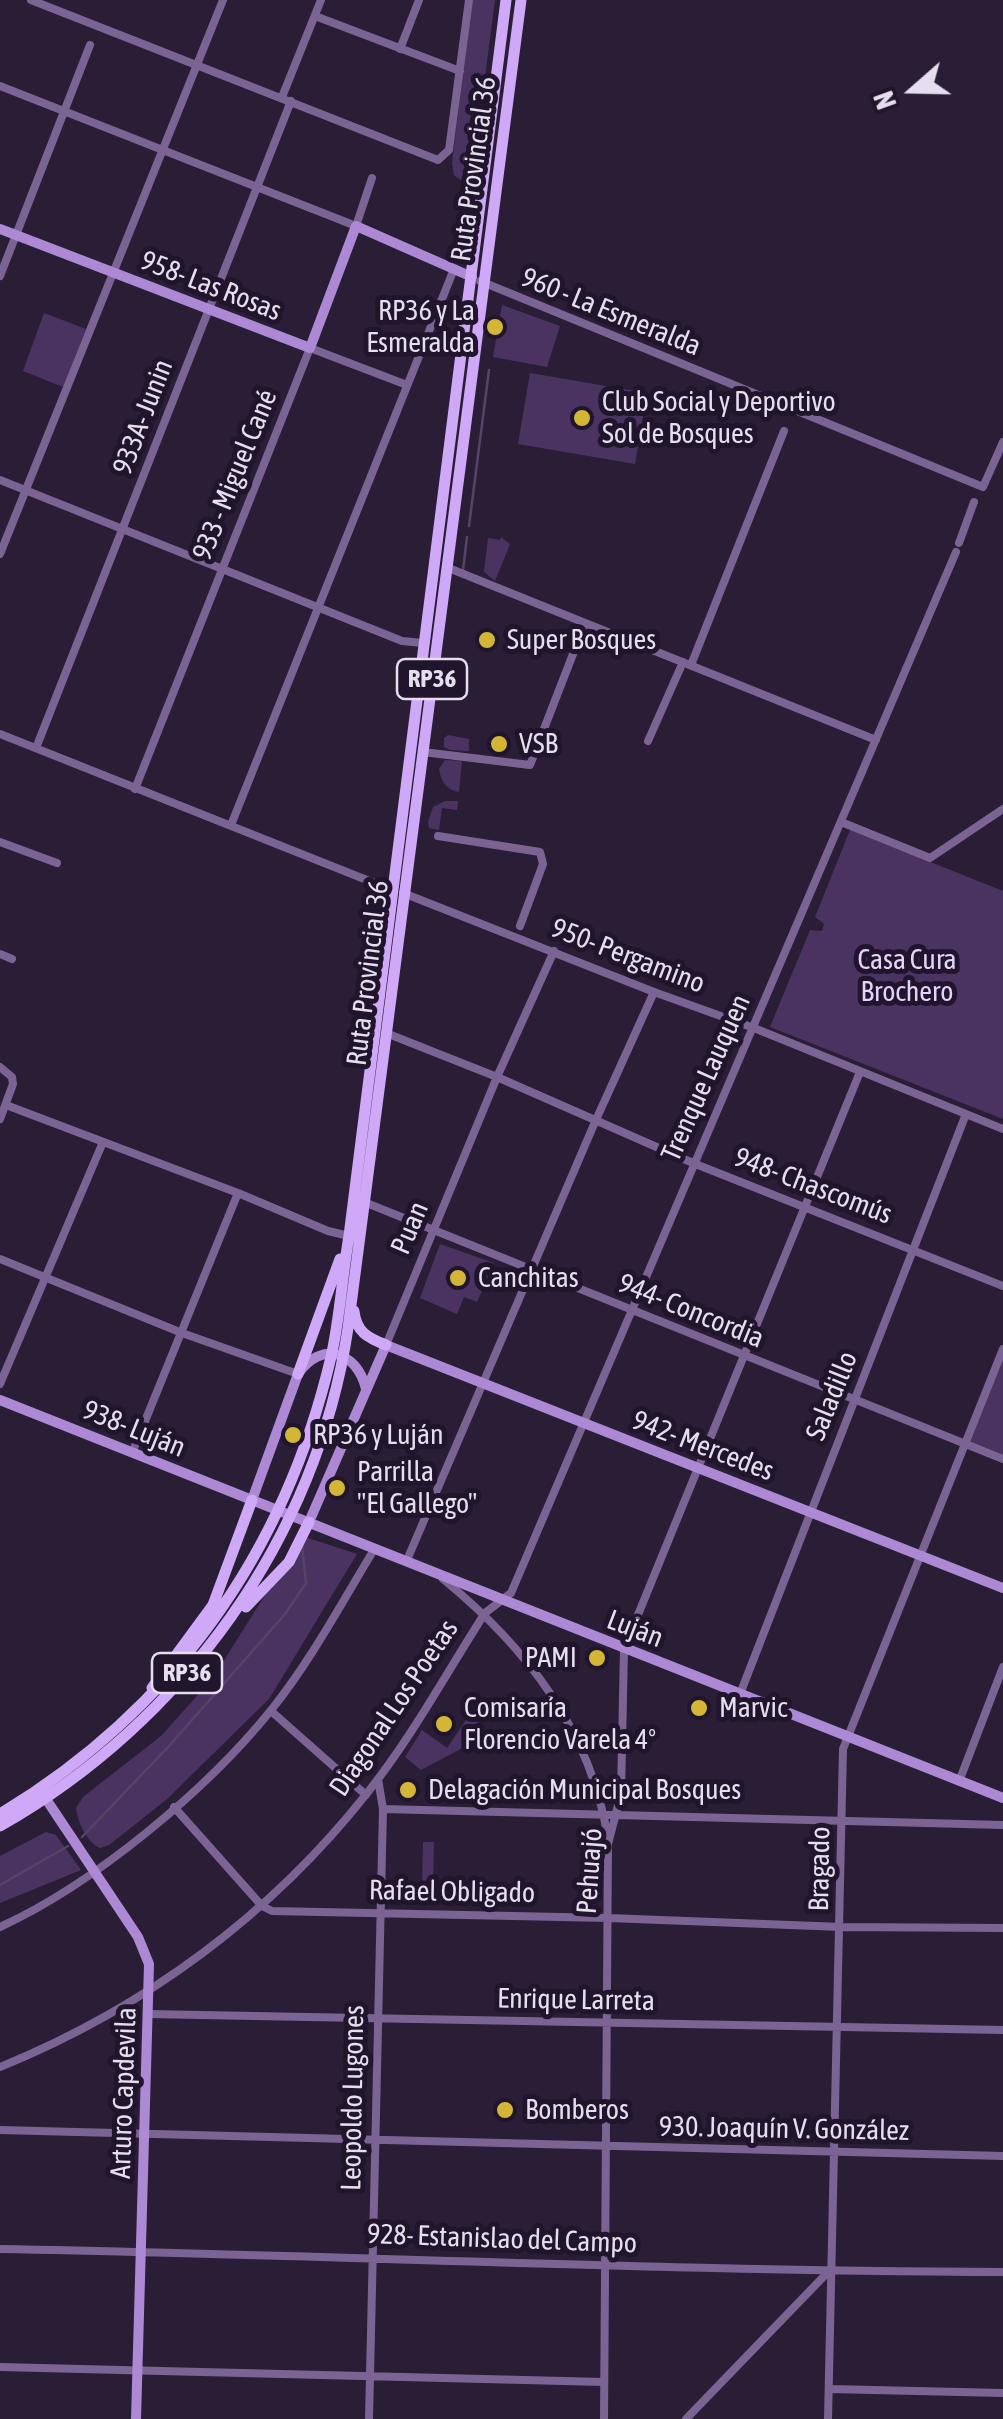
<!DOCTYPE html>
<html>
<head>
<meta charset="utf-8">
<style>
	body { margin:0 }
	#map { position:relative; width:1003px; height:2419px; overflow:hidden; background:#2a1e36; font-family:"Asap Condensed",sans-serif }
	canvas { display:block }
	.north { position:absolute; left:863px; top:40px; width:100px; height:100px; -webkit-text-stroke:8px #20152c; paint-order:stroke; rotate:250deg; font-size:28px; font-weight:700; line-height:40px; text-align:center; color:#e5deee }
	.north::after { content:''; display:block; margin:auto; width:35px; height:45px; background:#e5deee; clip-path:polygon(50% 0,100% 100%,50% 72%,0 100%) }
</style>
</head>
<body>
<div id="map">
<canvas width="1003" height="2419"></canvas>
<div class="north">N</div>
</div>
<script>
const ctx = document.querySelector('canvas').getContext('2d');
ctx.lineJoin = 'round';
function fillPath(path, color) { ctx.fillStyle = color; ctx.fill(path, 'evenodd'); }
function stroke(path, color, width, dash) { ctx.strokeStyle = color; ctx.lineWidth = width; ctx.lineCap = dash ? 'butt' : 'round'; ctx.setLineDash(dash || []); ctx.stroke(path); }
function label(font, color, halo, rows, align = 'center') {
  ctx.font = font + ' "Asap Condensed",sans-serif'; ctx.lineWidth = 10; ctx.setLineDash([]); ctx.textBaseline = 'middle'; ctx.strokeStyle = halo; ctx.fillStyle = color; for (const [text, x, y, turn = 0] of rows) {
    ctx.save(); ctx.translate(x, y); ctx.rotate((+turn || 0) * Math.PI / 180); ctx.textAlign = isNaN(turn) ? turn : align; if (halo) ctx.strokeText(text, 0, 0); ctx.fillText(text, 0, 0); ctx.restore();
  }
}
const green = new Path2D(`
	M472 0H495L473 169 470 178 462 181 454 175 452 163Z
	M502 305 560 326 547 367 493 357Z
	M44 313 86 329 63 387 23 371Z
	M530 373 647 393 635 464 518 444Z
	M501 537 510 544 495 581 484 572 488 538 500 540Z
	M448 735 469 739V751L450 750 444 747V738Z
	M445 760 462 761 459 792C446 790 441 781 439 769Z
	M445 801H458L457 810 442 808 439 830 429 828 428 822 433 807Z
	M850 830 1003 891V1119L770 1027 810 930 822 931 824 924 815 917Z
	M440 1244 494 1263 477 1302 464 1297 457 1314 420 1298Z
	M1003 1349V1459L967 1445Z
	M302 1536 357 1554 269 1699 166 1800 109 1845 100 1848C86 1841 78 1823 76 1808L83 1797 161 1736 213 1678Z
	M468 1717 482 1725 487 1735 421 1770 405 1757 422 1730 447 1748Z
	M46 1832 56 1835 81 1870 0 1903V1856Z
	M423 1842H434L433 1892H422Z`);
const stream = new Path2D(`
	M469 526 489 370
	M463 570 467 537
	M82 1837 170 1745 285 1614 306 1583 302 1546
	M0 1885 68 1846`);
const street = new Path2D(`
	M31 0 438 160 449 150 469 0
	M315 16 460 71
	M400 49 419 0
	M0 86 356 226 372 178
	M282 97 321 0
	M0 276 90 45
	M480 281 983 487 1003 442
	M0 480 402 641 423 643
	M959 543 974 502
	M0 554 223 0
	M446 567 876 740
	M691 665 784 431
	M0 734 392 890
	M648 741 683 662
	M36 748 291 101
	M423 752 530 765 585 623
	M135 789 310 348 407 385
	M841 822 930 858 1003 809
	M231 825 454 269
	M438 836 540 852 543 864 520 926
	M0 842 57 863
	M403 893 654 992 754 1028 1003 1129
	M0 954 12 959
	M386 1033 497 1077 693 1163 1003 1286
	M0 1067 12 1077 13 1084 0 1119
	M6 1105 238 1193 328 1231 349 1236
	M364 1202 1003 1459
	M0 1259 182 1333 298 1374
	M386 1345 497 1077 554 951
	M0 1384 103 1142
	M132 1453 238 1193
	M407 1560 595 1122 654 992
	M443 1579C526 1647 592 1731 608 1840
	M740 1694 966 1114
	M271 1711 366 1795
	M960 1779 1003 1667
	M174 1807 262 1906 272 1911 609 1918 842 1927 1003 1928
	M383 1809 1003 1825
	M0 1927C94 1884 207 1790 272 1709 312 1659 342 1602 375 1548
	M148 2014 1003 2030
	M0 2067C145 2008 271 1915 368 1792 412 1737 447 1672 485 1613L511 1593 956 552
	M0 2130 1003 2156
	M0 2249C334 2255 669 2271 1003 2272
	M0 2367 604 2382
	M830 2389 1003 2393
	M369 2419 383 1809 378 1779
	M604 2419 608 1844 621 1794 624 1649 860 1072
	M686 2419 829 2271
	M828 2419 843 1749 1003 1349`);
const secondary = new Path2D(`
	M0 229 310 348 356 226 472 277
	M0 1400 1003 1798
	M252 1500 298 1374C321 1340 357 1351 366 1389
	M309 1522 386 1345 1003 1588
	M46 1799 138 1937 149 1964 136 2419`);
const primary = new Path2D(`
	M354 1311C356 1332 368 1338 386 1345
	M298 1374 340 1259
	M246 1607 289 1562 309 1522
	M152 1688 213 1605 252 1500
	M0 1814C173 1710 285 1553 331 1357 340 1318 342 1276 349 1236L506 0
	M0 1826C183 1722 317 1538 348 1328L521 0`);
const markers = [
	[495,327,10,"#d3b635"],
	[582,418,10,"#d3b635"],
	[487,640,10,"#d3b635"],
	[499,744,10,"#d3b635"],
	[458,1278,10,"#d3b635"],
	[293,1435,10,"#d3b635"],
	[337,1488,10,"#d3b635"],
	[597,1658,10,"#d3b635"],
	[699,1708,10,"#d3b635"],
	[444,1724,10,"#d3b635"],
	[408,1790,10,"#d3b635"],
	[505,2110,10,"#d3b635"]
];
const shields = [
	[432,679,70],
	[187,1673,70]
];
const shieldNames = [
	["RP36",432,679],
	["RP36",187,1673]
];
const streetNames = [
	["Ruta Provincial 36",474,169,-82],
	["958- Las Rosas",211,286,21],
	["960 - La Esmeralda",611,312,22],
	["933A- Junin",143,417,-69],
	["933 - Miguel Cané",235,475,-68],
	["950- Pergamino",628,956,21],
	["Ruta Provincial 36",368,973,-83],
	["Trenque Lauquen",706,1078,-66],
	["948- Chascomús",813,1186,21],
	["Puan",410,1228,-67],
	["944- Concordia",691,1311,22],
	["Saladillo",832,1396,-68],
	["938- Luján",134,1429,22],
	["942- Mercedes",703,1446,21],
	["Luján",635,1629,21],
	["Diagonal Los Poetas",394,1708,-56],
	["Bragado",820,1869,-89],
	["Pehuajó",590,1871,-86],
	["Rafael Obligado",452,1892,1],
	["Enrique Larreta",576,2000,1],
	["Arturo Capdevila",124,2093,-88],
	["Leopoldo Lugones",353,2098,-89],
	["930. Joaquín V. González",784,2129,1],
	["928- Estanislao del Campo",502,2239,2]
];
const poiNames = [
	["RP36 y La",475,311,"right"],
	["Esmeralda",475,343,"right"],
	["Club Social y Deportivo",602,402],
	["Sol de Bosques",602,434],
	["Super Bosques",507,640],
	["VSB",519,744],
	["Canchitas",478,1278],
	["RP36 y Luján",313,1435],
	["Parrilla",357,1472],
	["\"El Gallego\"",357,1504],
	["PAMI",577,1658,"right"],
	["Comisaría",464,1708],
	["Florencio Varela 4°",464,1740],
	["Marvic",719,1708],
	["Delagación Municipal Bosques",428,1790],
	["Bomberos",525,2110]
];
const parkNames = [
	["Casa Cura",907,960],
	["Brochero",907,992]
];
fillPath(green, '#4a3361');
stroke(stream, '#564367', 2.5);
stroke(street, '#7b6494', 8);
stroke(secondary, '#ad88d4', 10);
stroke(primary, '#cfa9f8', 11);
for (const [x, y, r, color] of markers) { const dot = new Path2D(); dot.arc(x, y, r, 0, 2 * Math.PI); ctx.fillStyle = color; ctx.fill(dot); stroke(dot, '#20152c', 4); }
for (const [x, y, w] of shields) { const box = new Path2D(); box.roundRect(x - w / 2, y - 20, w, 40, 8); ctx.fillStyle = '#20152c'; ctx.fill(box); stroke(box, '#e5deee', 2.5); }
label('bold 25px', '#e5deee', null, shieldNames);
label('28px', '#e5deee', '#20152c', streetNames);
label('28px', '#e5deee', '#20152c', poiNames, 'left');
label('28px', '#e4d3fa', '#20152c', parkNames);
</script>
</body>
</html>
